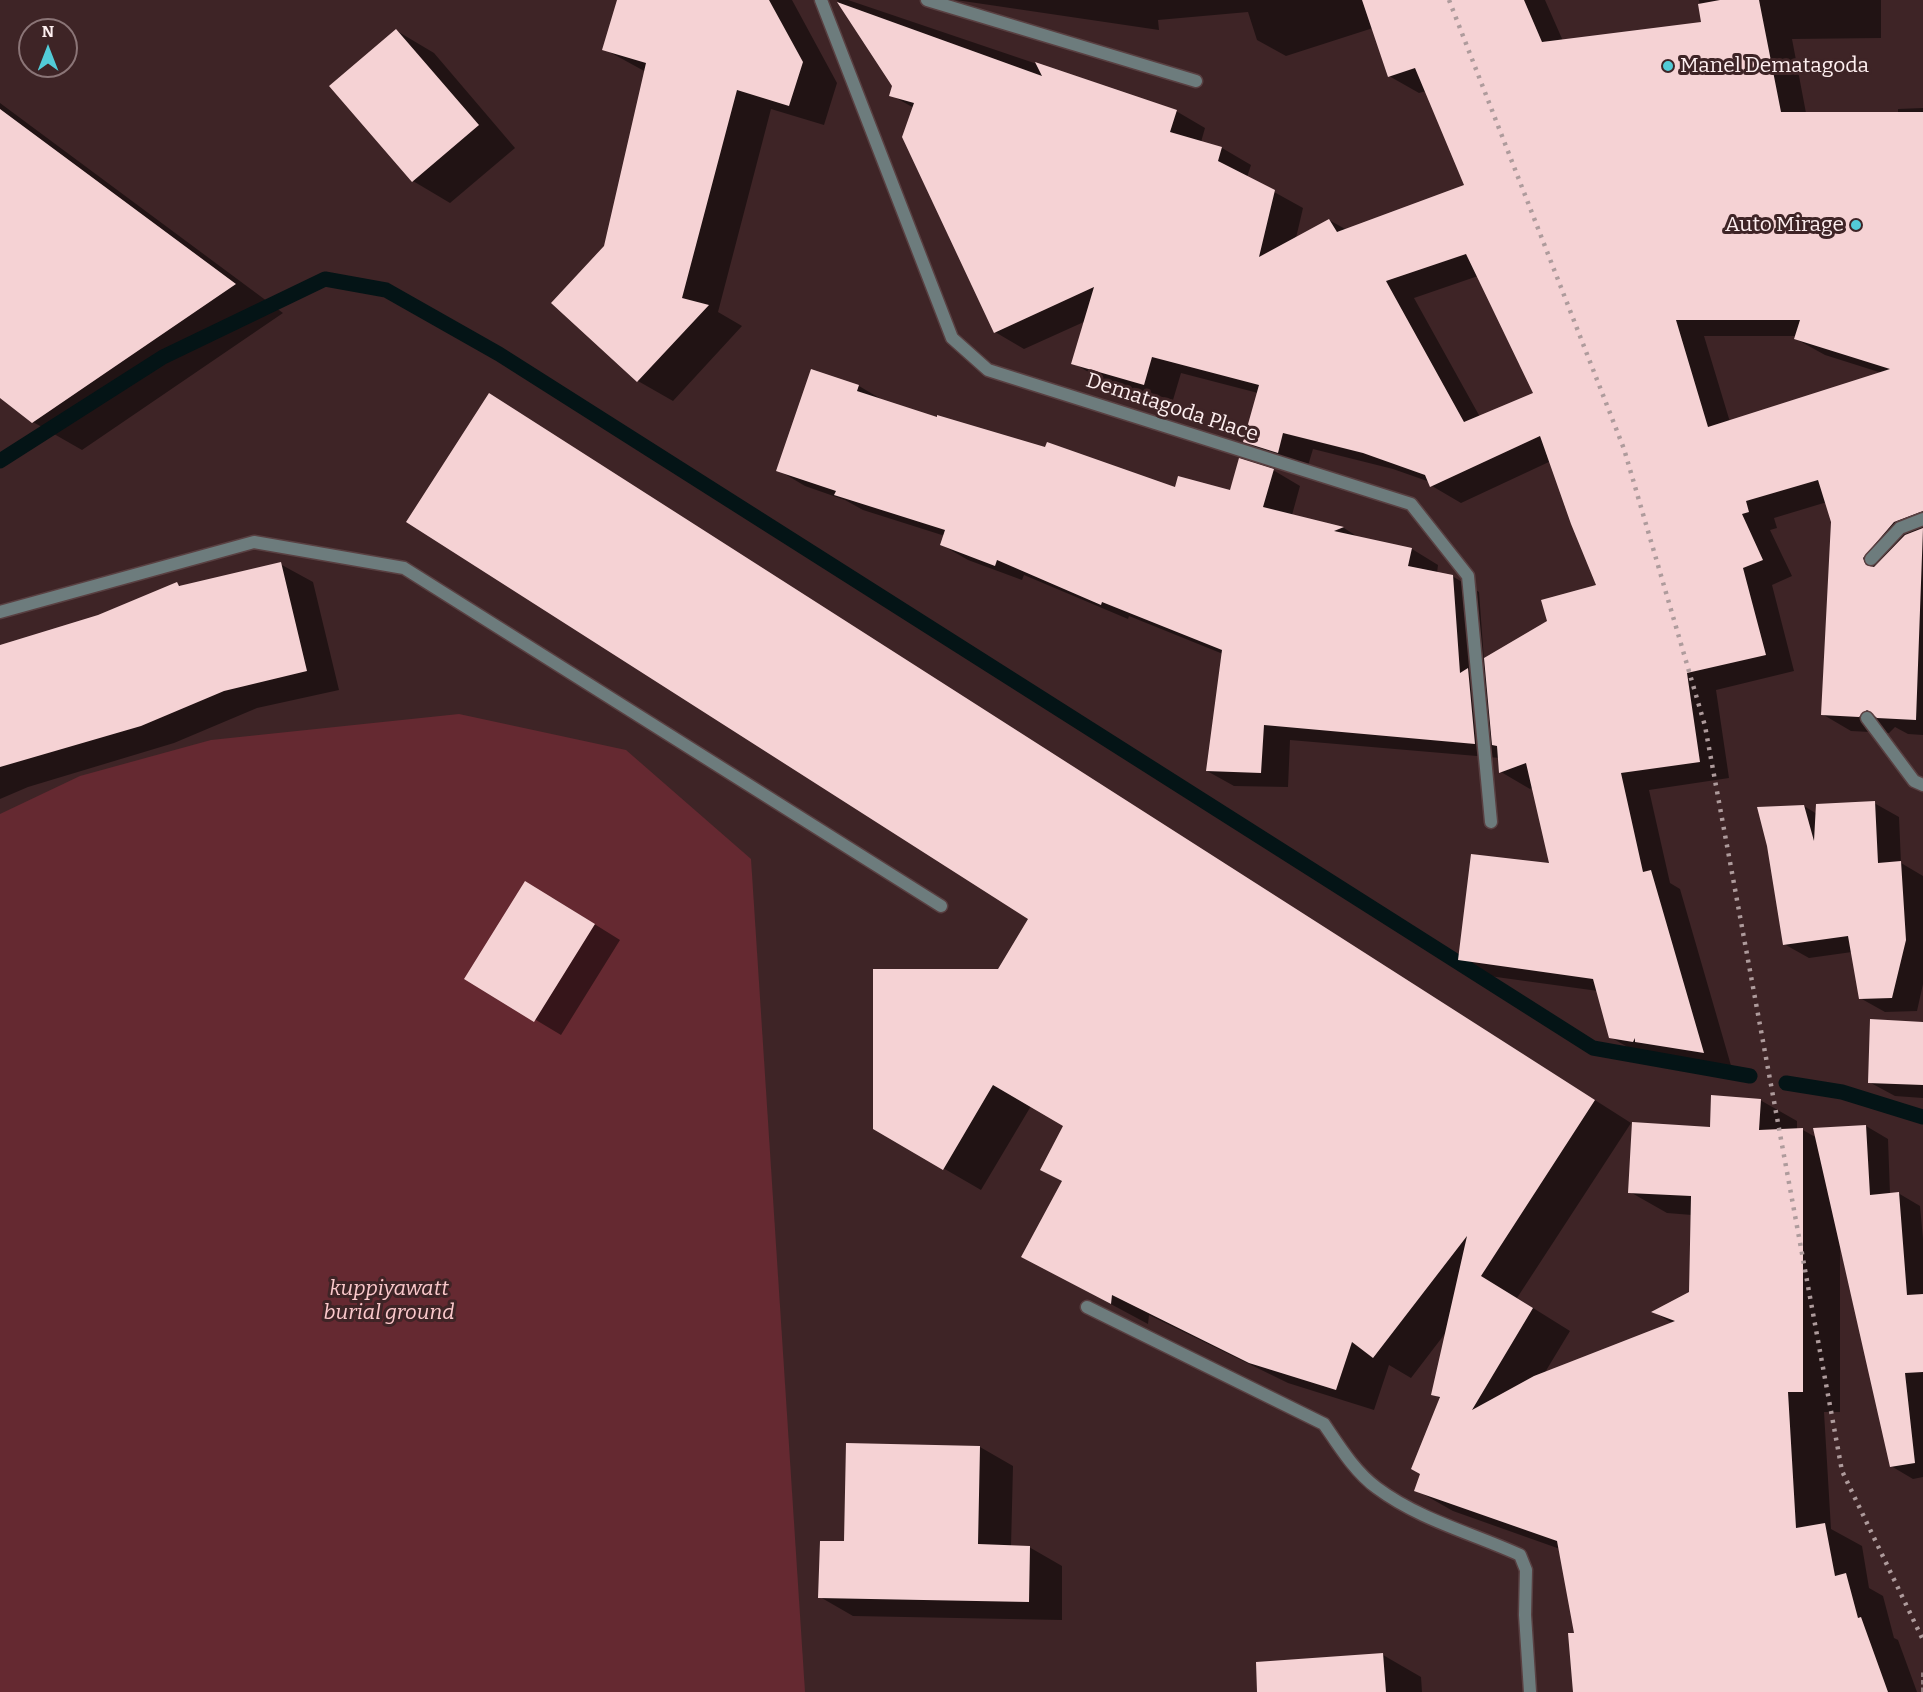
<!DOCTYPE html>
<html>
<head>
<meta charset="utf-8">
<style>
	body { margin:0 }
	#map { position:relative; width:1923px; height:1692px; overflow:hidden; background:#3e2426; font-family:Bitter,serif }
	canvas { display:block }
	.north { position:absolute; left:18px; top:18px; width:60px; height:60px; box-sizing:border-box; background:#3e2426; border:2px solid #8b7577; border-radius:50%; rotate:0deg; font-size:16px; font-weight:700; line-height:24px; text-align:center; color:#feeff0 }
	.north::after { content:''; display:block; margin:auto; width:21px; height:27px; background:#52cbd7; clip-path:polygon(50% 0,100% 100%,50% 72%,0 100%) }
</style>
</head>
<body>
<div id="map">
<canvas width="1923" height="1692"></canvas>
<div class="north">N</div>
</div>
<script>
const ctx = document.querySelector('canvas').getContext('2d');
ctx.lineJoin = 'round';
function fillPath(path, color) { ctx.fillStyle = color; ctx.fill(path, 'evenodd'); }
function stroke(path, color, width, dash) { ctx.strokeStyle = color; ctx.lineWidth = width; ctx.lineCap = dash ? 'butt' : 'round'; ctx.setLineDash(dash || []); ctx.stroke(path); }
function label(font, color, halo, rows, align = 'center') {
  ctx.font = font + ' Bitter,serif'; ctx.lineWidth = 6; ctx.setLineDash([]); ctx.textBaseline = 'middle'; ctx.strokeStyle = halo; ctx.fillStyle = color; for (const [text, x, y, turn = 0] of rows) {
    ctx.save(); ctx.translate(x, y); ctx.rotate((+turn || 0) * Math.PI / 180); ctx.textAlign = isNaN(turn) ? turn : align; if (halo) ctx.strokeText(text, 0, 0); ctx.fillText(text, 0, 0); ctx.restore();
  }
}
const green = new Path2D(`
	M459 714 626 750 751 859 805 1692H0V814L80 776 211 740Z`);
const shadow = new Path2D(`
	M620 0H792L837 83 824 125 771 109 718 312 742 326 673 401 638 381 553 303 606 247 646 72 604 49Z
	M837 0H848L1176 111 1205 128 1201 142 1222 148 1251 165 1247 177 1303 208 1296 238 1329 220 1347 230 1466 186 1426 91 1419 93 1389 76 1373 28 1286 56 1257 40 1248 12 1158 20 1159 30 956 0H1545L1563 41 1703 24 1699 0H1881V38L1792 39 1806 113H1898V109L1923 108V735L1908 734 1895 727 1889 733 1851 731 1822 714 1833 522 1827 502 1774 518 1777 528 1770 530 1792 576 1772 585 1794 671 1716 690 1729 778 1649 790 1670 883 1680 889 1732 1069 1640 1054 1610 1037 1598 991 1489 976 1460 959 1550 864 1533 787 1530 789 1501 772 1500 758 1290 740 1288 787 1234 786 1207 771 1223 654 1129 616 1128 619 1024 575 1022 580 968 560 942 545 945 536 863 510 845 500 805 486 778 470 859 386 886 402 1176 489 1231 492 1273 470 1300 486 1292 515 1344 528 1361 539 1412 549 1438 565 1437 573 1452 576 1479 592 1484 660 1549 622 1598 586 1551 461 1461 503 1432 486 1430 482 1393 469 1313 449 1307 469 1274 458 1245 441 1258 393 1181 373 1173 400 1102 380 1073 363 1086 321 1024 349 995 332 914 108 891 95 894 86ZM1478 276 1535 394 1480 417 1414 298ZM1704 336H1797L1796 339 1825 355 1882 373 1730 422Z
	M397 31 434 53 515 148 450 203 413 181Z
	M0 103 283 313 82 450 33 422 0 396Z
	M489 396 1631 1123 1517 1298 1570 1331 1544 1374 1674 1324 1655 1313 1690 1293 1692 1215 1667 1213 1630 1192 1711 1128 1760 1100 1797 1121V1130H1803L1817 1138 1866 1126 1888 1139 1890 1194 1898 1193 1920 1206 1923 1239V1477L1913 1479 1891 1466 1840 1246V1412H1824L1831 1529 1862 1546 1869 1588 1883 1596 1894 1638 1898 1640 1917 1692H1577L1576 1634 1560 1549 1453 1511 1416 1490 1441 1399 1433 1394 1447 1331 1411 1378 1389 1365 1374 1410 1288 1383 1149 1315 1148 1324 1023 1257 1063 1182 1042 1170 1065 1126 1031 1106 981 1190 874 1128 999 971 1030 919Z
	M280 564 313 582 339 690 257 708 174 743 28 787 0 799V646L99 617 177 584 183 587Z
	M1874 803 1899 817 1901 863 1923 876V984L1917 1011 1885 1012 1860 998 1852 952 1809 958 1784 944 1804 806 1817 814Z
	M551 897 620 940 561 1035 466 978Z
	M1923 1023V1098L1895 1096 1869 1082Z
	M848 1445 980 1447 1013 1466 1011 1547H1029L1062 1566V1620L853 1616 820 1597 845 1543Z
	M1383 1655 1421 1677 1422 1692H1315Z`);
const stream = new Path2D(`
	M0 461 163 357 325 279 386 290 499 354 1593 1048 1750 1076
	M1786 1083 1842 1092 1923 1117`);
const building = new Path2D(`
	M617 0H769L803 62 789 106 737 90 682 298 709 305 637 382 551 303 604 246 646 63 602 50Z
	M1362 0H1524L1542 42 1701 22 1698 4 1720 0H1759L1781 112H1923V511L1894 522 1863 558 1866 565 1874 567 1905 535 1923 528 1916 720 1877 718 1867 710 1859 717 1821 715 1831 522 1818 480 1746 501 1749 512 1742 514 1763 560 1743 568 1766 655 1687 673 1700 762 1621 773 1643 872 1651 870 1704 1053 1635 1042V1038L1633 1042 1609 1038 1593 979 1458 960 1471 854 1549 863 1526 763 1499 773 1497 746 1492 745 1484 658 1547 621 1541 600 1596 585 1571 524 1540 436 1430 487 1425 475 1363 453 1283 433 1278 453 1243 442 1259 385 1152 357 1144 385 1071 364 1094 287 994 333 902 137 914 103 889 96 892 86 837 2 1042 76 1035 62 1177 110 1170 132 1222 147 1218 161 1275 190 1259 257 1329 219 1337 232 1464 185 1415 68 1388 77ZM1466 254 1533 393 1464 422 1386 281ZM1676 320H1800L1794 339 1890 369 1708 427Z
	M396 29 479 125 412 182 329 86Z
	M0 109 236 284 32 423 0 398Z
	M811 369 859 385 857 391 937 417V415L1045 447 1047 442 1175 487 1178 476 1230 490 1239 458 1274 469 1263 507 1344 527 1334 531 1412 548 1408 566 1453 575 1460 673 1468 668 1475 744 1264 725 1261 773 1206 771 1222 650 1102 602 1101 605 997 560 995 566 940 545 945 530 834 495 836 491 776 471Z
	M489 393 1595 1100 1481 1276 1533 1308 1472 1410 1534 1376 1675 1321 1651 1312 1689 1292 1691 1196 1628 1193 1632 1122 1710 1127 1711 1095 1761 1099 1759 1130 1803 1128V1392H1788L1796 1528 1825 1523 1835 1576 1846 1573 1858 1618 1861 1617 1888 1692H1573L1568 1633H1574L1557 1541 1414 1491 1420 1474 1411 1469 1440 1397 1431 1395 1467 1236 1373 1358 1352 1342 1336 1390 1249 1363 1112 1295 1111 1304 1021 1257 1062 1181 1040 1170 1063 1126 993 1085 943 1170 873 1129V969H998L1028 919 406 522Z
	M281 562 307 671 224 691 141 726 0 767V645L98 615 177 582 179 586Z
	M1875 801 1878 863 1901 861 1906 940 1892 998 1859 999 1848 936 1783 945 1767 846 1757 807 1804 805 1814 841 1816 804Z
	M525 881 595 924 534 1022 464 979Z
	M1870 1019 1923 1022V1085L1868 1083Z
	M1866 1125 1870 1195 1899 1192 1907 1295 1923 1294V1372L1905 1373 1915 1463 1890 1467 1813 1128Z
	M846 1443 980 1446 978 1544 1030 1546 1029 1602 818 1598 820 1541H844Z
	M1383 1653 1386 1692H1257L1256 1662Z`);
const path = new Path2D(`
	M1923 1692V1672`);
const service = new Path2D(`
	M1871 559 1900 528 1923 519
	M1867 718 1914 781 1923 785
	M1087 1307 1324 1424C1339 1446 1355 1472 1377 1488 1420 1520 1472 1533 1520 1555L1526 1570 1525 1615 1530 1692`);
const minor = new Path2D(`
	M821 0 952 338 988 370 1411 504 1468 576 1491 822
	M927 0 1196 81
	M0 612 254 542 404 568 941 906`);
const rail = new Path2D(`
	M1449 0 1624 449 1705 726 1842 1471 1923 1640`);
const markers = [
	[1668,66,6,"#52cbd7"],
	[1856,225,6,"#52cbd7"]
];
const poiNames = [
	["Manel Dematagoda",1680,66],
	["Auto Mirage",1844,225,"right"]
];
const streetNames = [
	["Dematagoda Place",1172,408,18]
];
const parkNames = [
	["kuppiyawatt",389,1289],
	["burial ground",389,1313]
];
fillPath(green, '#652931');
fillPath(shadow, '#0007');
stroke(stream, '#041416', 15);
fillPath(building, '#f5d2d4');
stroke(service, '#594042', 15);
stroke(minor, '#594042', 15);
stroke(path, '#8f7a7b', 4, [4.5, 3]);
stroke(service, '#6d7c7d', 12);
stroke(minor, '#6d7c7d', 12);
stroke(rail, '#ae9b9c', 4.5, [3, 6]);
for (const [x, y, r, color] of markers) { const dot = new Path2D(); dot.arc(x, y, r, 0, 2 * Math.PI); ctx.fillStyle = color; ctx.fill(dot); stroke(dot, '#3e2426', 2); }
label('21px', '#feeff0', '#3e2426', poiNames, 'left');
label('21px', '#feeff0', '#3e2426', streetNames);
label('italic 21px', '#fcc9cc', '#3e2426', parkNames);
</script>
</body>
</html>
